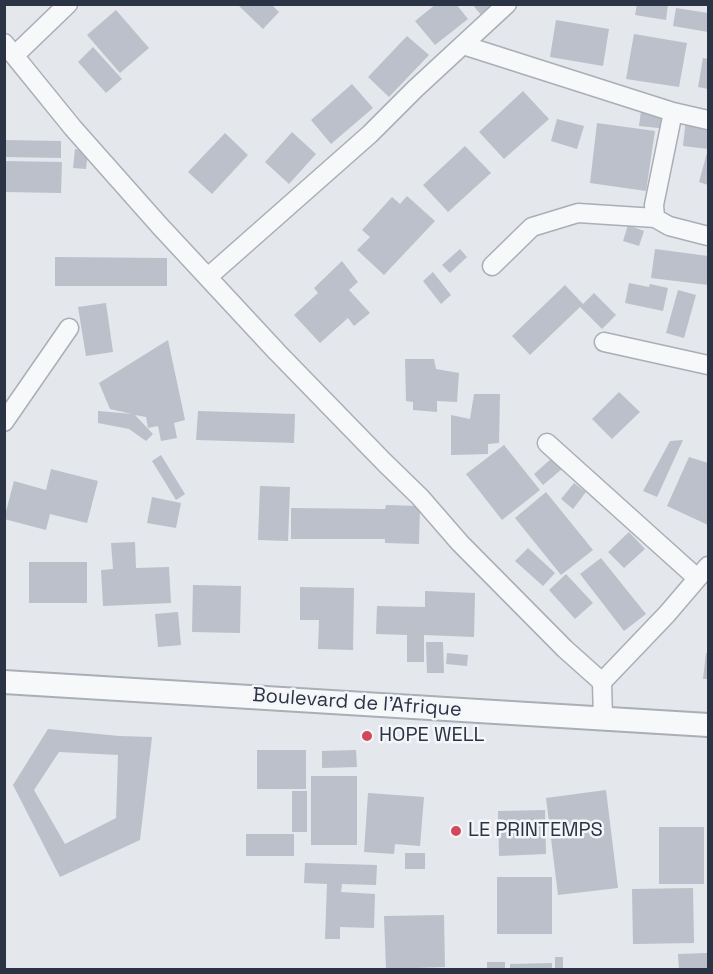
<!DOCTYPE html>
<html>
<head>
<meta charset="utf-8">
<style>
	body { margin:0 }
	#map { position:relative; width:713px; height:974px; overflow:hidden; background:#e4e7ec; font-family:"Space Grotesk",sans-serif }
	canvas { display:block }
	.frame { position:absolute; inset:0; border:6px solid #2b3445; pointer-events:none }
</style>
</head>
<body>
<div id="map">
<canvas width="713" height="974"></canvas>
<div class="frame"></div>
</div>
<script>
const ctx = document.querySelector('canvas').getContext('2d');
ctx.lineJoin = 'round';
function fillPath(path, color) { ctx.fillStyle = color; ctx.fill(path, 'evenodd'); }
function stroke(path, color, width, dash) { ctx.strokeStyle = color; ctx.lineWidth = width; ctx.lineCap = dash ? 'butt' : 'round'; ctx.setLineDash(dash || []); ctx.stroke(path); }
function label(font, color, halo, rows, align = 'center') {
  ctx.font = font + ' "Space Grotesk",sans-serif'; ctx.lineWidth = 5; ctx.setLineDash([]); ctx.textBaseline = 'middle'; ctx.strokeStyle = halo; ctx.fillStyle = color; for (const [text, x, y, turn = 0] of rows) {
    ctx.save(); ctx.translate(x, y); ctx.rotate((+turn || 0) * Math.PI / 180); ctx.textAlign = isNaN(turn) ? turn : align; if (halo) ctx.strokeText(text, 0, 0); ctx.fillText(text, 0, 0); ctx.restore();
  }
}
const building = new Path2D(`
	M237 4H271L279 12 263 29Z
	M436 4H456L468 19 435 45 415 21Z
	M472 4H494L482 16Z
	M637 4H668L666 20 635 15Z
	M676 8 708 13V32L673 26Z
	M116 10 149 48 120 73 87 35Z
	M556 20 609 29 603 66 550 57Z
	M634 34 687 43 679 87 626 79Z
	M407 36 429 55 389 97 368 77Z
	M93 47 122 79 106 93 78 62Z
	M703 58 708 59V89L698 87Z
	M352 84 373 108 331 144 311 120Z
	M523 91 549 119 504 159 479 132Z
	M641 111 670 114 668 129 639 126Z
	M686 118 708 121V185L699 182 708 149 683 146Z
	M557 119 584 126 577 149 551 141Z
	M597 123 655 131 646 191 590 183Z
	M292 132 316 154 289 184 265 162Z
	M225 133 248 155 212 194 188 172Z
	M4 140 61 141V158L4 157Z
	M465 146 491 173 448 212 423 185Z
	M75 149 88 151 86 169 73 168Z
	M4 161 62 162 61 193 4 192Z
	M407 196 435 221 384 275 357 250 370 237 362 230 392 197 400 204Z
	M628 225 644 231 639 246 623 241Z
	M460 249 467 257 450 273 442 265Z
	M655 249 708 256V285L651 278Z
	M55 257 167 258V286H55Z
	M342 261 358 282 349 290 370 313 354 326 348 318 320 343 294 315 318 293 314 288Z
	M433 272 451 295 441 304 423 281Z
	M629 283 649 287 650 284 668 288 663 311 625 303Z
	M565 285 583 304 594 293 616 315 602 329 580 307 530 355 512 336Z
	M678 290 696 295 684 338 666 333Z
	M106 303 113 352 86 356 78 307Z
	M168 340 185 420 174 423 177 438 161 441 158 426 148 428 146 417 135 415 153 434 146 441 129 429 98 423V411L132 414 110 409 99 383Z
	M405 359H434L436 369 459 373 457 402 437 401V412L413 410V402L406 401Z
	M619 392 640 412 612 439 592 419Z
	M474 394H500L499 443 488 444V454L451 455V415L470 419Z
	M198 411 295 414 294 443 196 440Z
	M683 440 657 497 643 491 670 441Z
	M504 445 540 490 502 520 466 474Z
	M161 455 185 494 176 500 152 461Z
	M689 457 708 463V525L667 506Z
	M552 458 562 469 543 485 534 474Z
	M51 469 98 481 87 523 50 514 46 530 4 519 14 481 46 490Z
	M574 483 586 492 573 509 561 499Z
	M260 486 290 487 288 541 258 540Z
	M546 492 593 550 561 575 515 518Z
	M152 497 181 503 176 528 147 523Z
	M386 505 420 506 419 544 385 543V539H291V508L385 509Z
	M629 532 645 549 624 568 608 552Z
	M135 542 136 568 169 567 171 603 103 606 101 570 113 569 111 543Z
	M528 548 555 573 543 586 515 561Z
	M601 558 646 614 624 631 580 574Z
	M29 562H87V603H29Z
	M566 574 593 603 575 619 549 590Z
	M193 585 241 586 240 633 192 632Z
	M300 587 354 588 353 650 318 649 319 620H300Z
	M425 591 475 593 474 637 424 635V662H407V635L376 634 377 606 425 607Z
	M178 612 181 645 158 647 155 614Z
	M426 642H443L444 673H427Z
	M447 653 468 655 467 666 446 664Z
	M706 653H708V679H703Z
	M48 729 119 736 152 737 140 840 60 877 13 785ZM59 752 118 755 116 818 65 844 34 790Z
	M257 750H306V789H257Z
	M356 750 357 767 322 768V751Z
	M311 776H357V845H311Z
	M606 790 618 888 558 895 546 798Z
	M292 791H307V832H292Z
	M368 793 424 797 420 846 395 844 394 854 364 852Z
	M545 810 546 854 499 856 498 811Z
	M659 827H704V884H659Z
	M246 834H294V856H246Z
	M405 853H425V869H405Z
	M305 863 377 865 376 885 342 884 341 892 375 894 374 928 340 927V939H325L327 884 304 883Z
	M497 877H552V934H497Z
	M693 888 694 943 633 944 632 889Z
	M444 915 445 967 386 969 384 916Z
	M708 953V970H679L678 954Z
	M555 957H563V970H555Z
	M487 962H505V970H487Z
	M552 963V970H510V964Z`);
const minor = new Path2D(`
	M4 43 73 128 159 225 277 352 385 463 420 497 460 543 565 649 602 682 603 719
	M463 45 673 112 708 120
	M15 55 68 4
	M673 112 654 205 655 218 669 226 708 236
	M492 266 532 227 578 213 655 218
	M208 277 370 134 415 89 507 4
	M604 342 708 365
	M4 422 69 328
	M547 443 697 578
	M602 682 667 614 708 566`);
const tertiary = new Path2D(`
	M4 682 708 725`);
const markers = [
	[367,736,6,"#d1495b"],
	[456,831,6,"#d1495b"]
];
const streetNames = [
	["Boulevard de l'Afrique",357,703,4]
];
const poiNames = [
	["HOPE WELL",379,736],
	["LE PRINTEMPS",468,831]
];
fillPath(building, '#bbc0ca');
stroke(minor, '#a9aeb7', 21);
stroke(tertiary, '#a9aeb7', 26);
stroke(minor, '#f7f8fa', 18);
stroke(tertiary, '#f7f8fa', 22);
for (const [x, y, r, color] of markers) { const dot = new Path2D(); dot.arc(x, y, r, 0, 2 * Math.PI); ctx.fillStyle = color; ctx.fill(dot); stroke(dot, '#f4f6f9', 2); }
label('20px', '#2b3445', '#f4f6f9', streetNames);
label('20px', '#2b3445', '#f4f6f9', poiNames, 'left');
</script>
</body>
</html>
